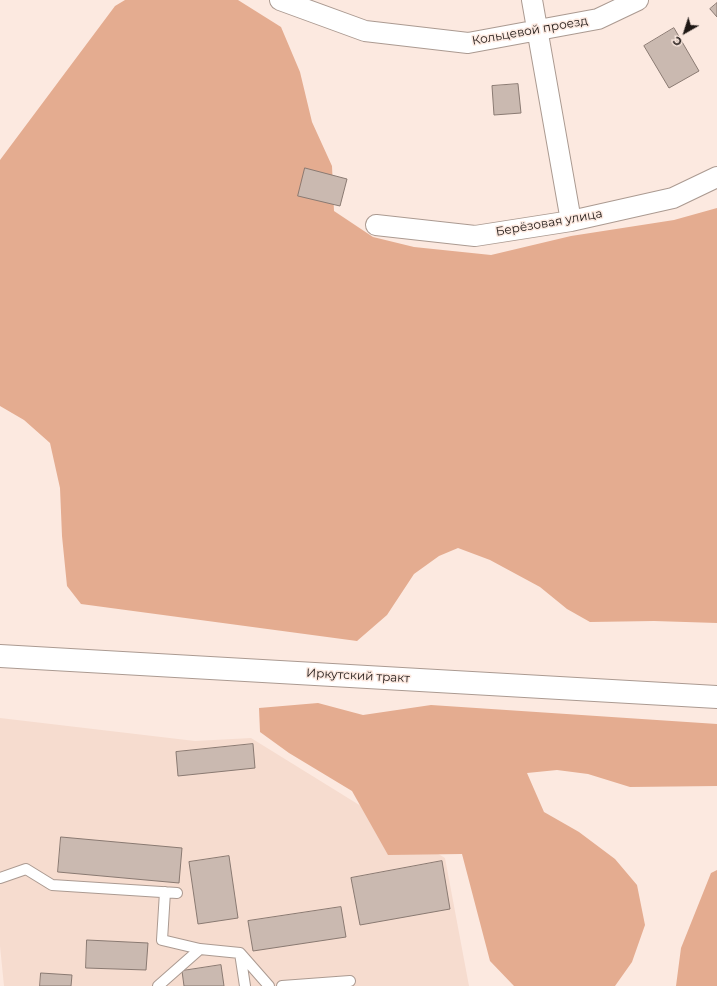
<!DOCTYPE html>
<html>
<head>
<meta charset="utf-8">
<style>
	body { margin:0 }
	#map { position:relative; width:717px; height:986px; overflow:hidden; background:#fce9e0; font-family:Montserrat,sans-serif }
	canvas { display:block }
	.north { position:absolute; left:665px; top:12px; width:40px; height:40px; -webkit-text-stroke:3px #fce9e0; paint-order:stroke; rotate:219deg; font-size:11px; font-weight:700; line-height:16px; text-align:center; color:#1e1714 }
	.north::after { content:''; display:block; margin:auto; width:14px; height:18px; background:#1e1714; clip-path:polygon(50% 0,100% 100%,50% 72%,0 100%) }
</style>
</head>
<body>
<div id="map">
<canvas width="717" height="986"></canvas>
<div class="north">С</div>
</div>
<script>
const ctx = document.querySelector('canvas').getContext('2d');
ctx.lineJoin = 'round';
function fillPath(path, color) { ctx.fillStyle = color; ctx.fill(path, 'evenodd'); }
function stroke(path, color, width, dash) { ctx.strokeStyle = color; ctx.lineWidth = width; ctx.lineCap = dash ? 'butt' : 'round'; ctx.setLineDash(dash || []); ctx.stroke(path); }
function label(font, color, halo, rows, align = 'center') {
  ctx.font = font + ' Montserrat,sans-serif'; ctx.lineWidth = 3; ctx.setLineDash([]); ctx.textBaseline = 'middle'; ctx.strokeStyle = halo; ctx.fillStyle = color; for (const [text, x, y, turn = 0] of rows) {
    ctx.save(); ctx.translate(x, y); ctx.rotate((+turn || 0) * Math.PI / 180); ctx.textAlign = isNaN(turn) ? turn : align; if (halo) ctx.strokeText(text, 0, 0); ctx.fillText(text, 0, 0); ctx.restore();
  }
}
const built = new Path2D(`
	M0 718 195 741 251 738 445 858 469 986H4L0 946Z`);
const forest = new Path2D(`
	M125 0H238L281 27 300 72 312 122 332 166 334 211 373 237 414 247 491 255 571 236 674 220 717 208V623L654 621 590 622 567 609 540 587 490 560 458 548 439 556 414 574 387 615 357 641 81 604 67 586 62 536 60 488 50 443 24 420 0 406V160L115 6Z
	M318 703 363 715 431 705 717 724V786L630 787 588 774 557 770 527 773 544 812 579 832 615 859 637 885 645 925 632 962 615 986H514L490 961 462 854 388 855 352 791 289 753 260 732 259 708Z
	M717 870V986H676L681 948 711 873Z`);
const building = new Path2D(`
	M717 3V17L710 9Z
	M674 28 699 71 669 88 644 46Z
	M518 84 521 113 494 115 492 86Z
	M305 168 347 179 340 206 298 196Z
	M253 744 255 768 178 776 176 752Z
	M61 837 182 848 179 883 58 872Z
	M229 856 238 918 198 924 189 862Z
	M442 861 450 909 360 925 351 878Z
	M341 907 346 937 253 951 248 921Z
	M87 940 148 943 146 970 86 968Z
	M221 965 224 986H184L182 971Z
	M41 973 72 975 71 986H40Z`);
const service = new Path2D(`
	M0 878 26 869 52 885 177 893
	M165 892 162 940 200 949
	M240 953 245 986
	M158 986 200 949 240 953 269 986
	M282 986 350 981`);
const minor = new Path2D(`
	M280 0 365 31 468 43 598 19 638 0
	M532 0 571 221
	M376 225 475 236 571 221 673 198 717 177`);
const primary = new Path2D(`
	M0 656 717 697`);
const streetNames = [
	["Кольцевой проезд",530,31,-10],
	["Берёзовая улица",549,223,-10],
	["Иркутский тракт",358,676,3]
];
fillPath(built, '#f6dccf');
fillPath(forest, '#e4ac90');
fillPath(building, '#cab9b0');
stroke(building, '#8a7a72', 1);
stroke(service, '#ab9a91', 12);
stroke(minor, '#ab9a91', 22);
stroke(primary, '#ab9a91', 24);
stroke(service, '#fff', 10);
stroke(minor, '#fff', 20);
stroke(primary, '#fff', 22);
label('12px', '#1e1714', '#fce9e0', streetNames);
</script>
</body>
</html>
